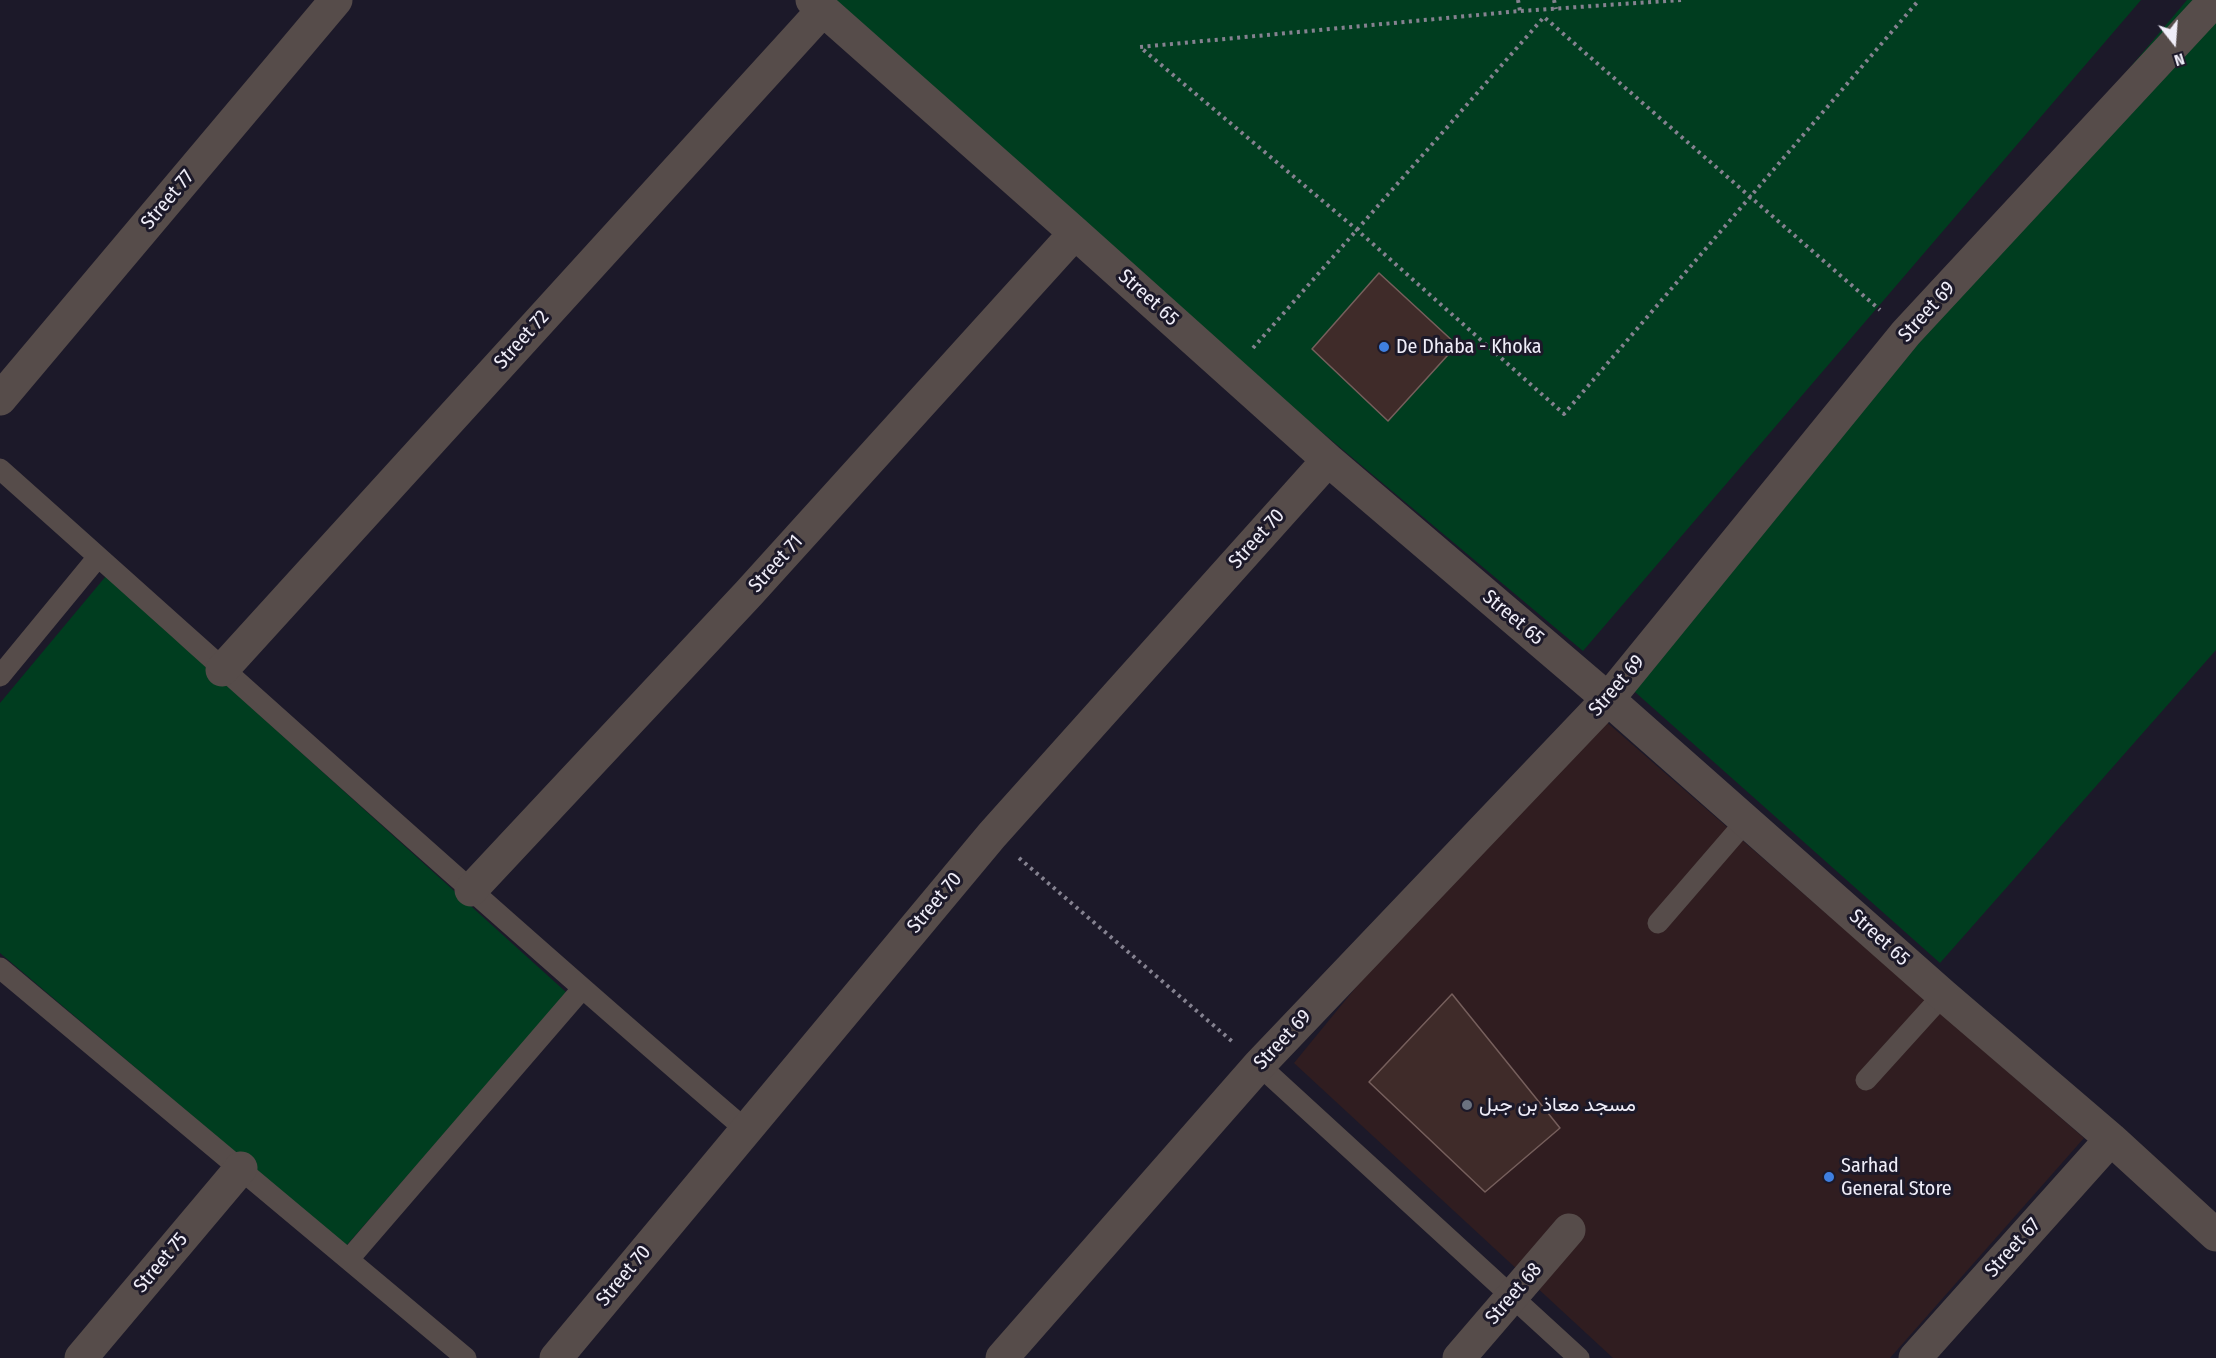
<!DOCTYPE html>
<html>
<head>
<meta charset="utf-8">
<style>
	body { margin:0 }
	#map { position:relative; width:2216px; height:1358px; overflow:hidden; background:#1c1929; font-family:"Fira Sans Condensed",sans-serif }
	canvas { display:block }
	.north { position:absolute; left:2144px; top:12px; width:60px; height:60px; -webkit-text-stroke:4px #1c1929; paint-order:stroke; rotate:163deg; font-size:16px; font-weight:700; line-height:24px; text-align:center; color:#efedf8 }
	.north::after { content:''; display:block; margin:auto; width:21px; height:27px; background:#efedf8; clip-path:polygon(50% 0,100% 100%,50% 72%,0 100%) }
</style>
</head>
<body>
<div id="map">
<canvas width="2216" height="1358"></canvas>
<div class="north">N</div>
</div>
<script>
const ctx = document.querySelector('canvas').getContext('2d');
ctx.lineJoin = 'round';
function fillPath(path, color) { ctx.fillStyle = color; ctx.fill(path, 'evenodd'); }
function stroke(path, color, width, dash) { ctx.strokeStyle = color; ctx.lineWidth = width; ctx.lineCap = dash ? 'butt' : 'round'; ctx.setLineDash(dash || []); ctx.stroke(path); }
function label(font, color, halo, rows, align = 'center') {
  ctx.font = font + ' "Fira Sans Condensed",Vazirmatn,sans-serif'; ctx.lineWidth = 6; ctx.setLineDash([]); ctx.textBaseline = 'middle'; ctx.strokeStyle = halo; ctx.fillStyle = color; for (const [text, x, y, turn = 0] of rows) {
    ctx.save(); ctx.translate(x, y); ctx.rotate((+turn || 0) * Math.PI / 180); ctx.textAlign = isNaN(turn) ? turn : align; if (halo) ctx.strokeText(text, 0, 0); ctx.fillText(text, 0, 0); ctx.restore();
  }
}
const commercial = new Path2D(`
	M1587 705 2084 1138 1890 1358H1613L1294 1063Z`);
const green = new Path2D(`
	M806 0H2141L1583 651Z
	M2187 0H2205L2216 9V650L1940 963 1617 676Z
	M106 576 567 993 346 1246 0 953V703Z`);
const building = new Path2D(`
	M1379 273 1457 345 1388 421 1312 349Z
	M1452 994 1560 1128 1485 1192 1369 1082Z`);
const path = new Path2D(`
	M1518 0 1520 11
	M1554 0 1556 9
	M1681 0 1520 11 1140 47 1356 229 1564 414 1919 0
	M1253 348 1544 17 1880 310
	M1019 858 1234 1043`);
const lane = new Path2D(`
	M0 469C248 690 493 913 745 1129
	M0 676 98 557
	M1658 923 1747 820
	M0 968 466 1358
	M1259 1065 1579 1358
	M1866 1080 1943 995
	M349 1259 582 989`);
const street = new Path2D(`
	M812 0 1075 233 1328 460 1608 699 1943 995 2111 1139 2216 1235
	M0 399 336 0
	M222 670 822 11
	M471 890 749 593 1075 233
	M81 1358 241 1168
	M556 1358 992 835 1328 460
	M1002 1358 1259 1065 1608 699 1906 333 2215 0
	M1459 1358 1569 1230
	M1915 1358 2111 1139`);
const markers = [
	[1384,347,6,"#3f7fe0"],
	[1467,1105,6,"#6b7280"],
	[1829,1177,6,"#3f7fe0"]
];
const streetNames = [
	["Street 77",168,200,-50],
	["Street 65",1148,298,42],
	["Street 69",1927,312,-48],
	["Street 72",522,340,-48],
	["Street 70",1257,539,-48],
	["Street 71",776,564,-48],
	["Street 65",1513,618,40],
	["Street 69",1617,686,-49],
	["Street 70",935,903,-50],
	["Street 65",1879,938,42],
	["Street 69",1283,1040,-47],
	["Street 67",2013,1248,-48],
	["Street 75",161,1263,-50],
	["Street 70",624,1276,-50],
	["Street 68",1514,1294,-49]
];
const poiNames = [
	["De Dhaba - Khoka",1396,347],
	["مسجد معاذ بن جبل",1479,1105],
	["Sarhad",1841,1166],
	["General Store",1841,1189]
];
fillPath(commercial, '#301d20');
fillPath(green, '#003d1f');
fillPath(building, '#3f2b29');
stroke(building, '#765f5c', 1.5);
stroke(path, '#858290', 4, [3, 4.5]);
stroke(lane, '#564c4a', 21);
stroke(street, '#564c4a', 33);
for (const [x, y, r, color] of markers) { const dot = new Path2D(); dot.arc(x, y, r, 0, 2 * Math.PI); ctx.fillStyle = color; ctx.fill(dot); stroke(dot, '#1c1929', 2); }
label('20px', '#efedf8', '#1c1929', streetNames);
label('20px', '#efedf8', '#1c1929', poiNames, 'left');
</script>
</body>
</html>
